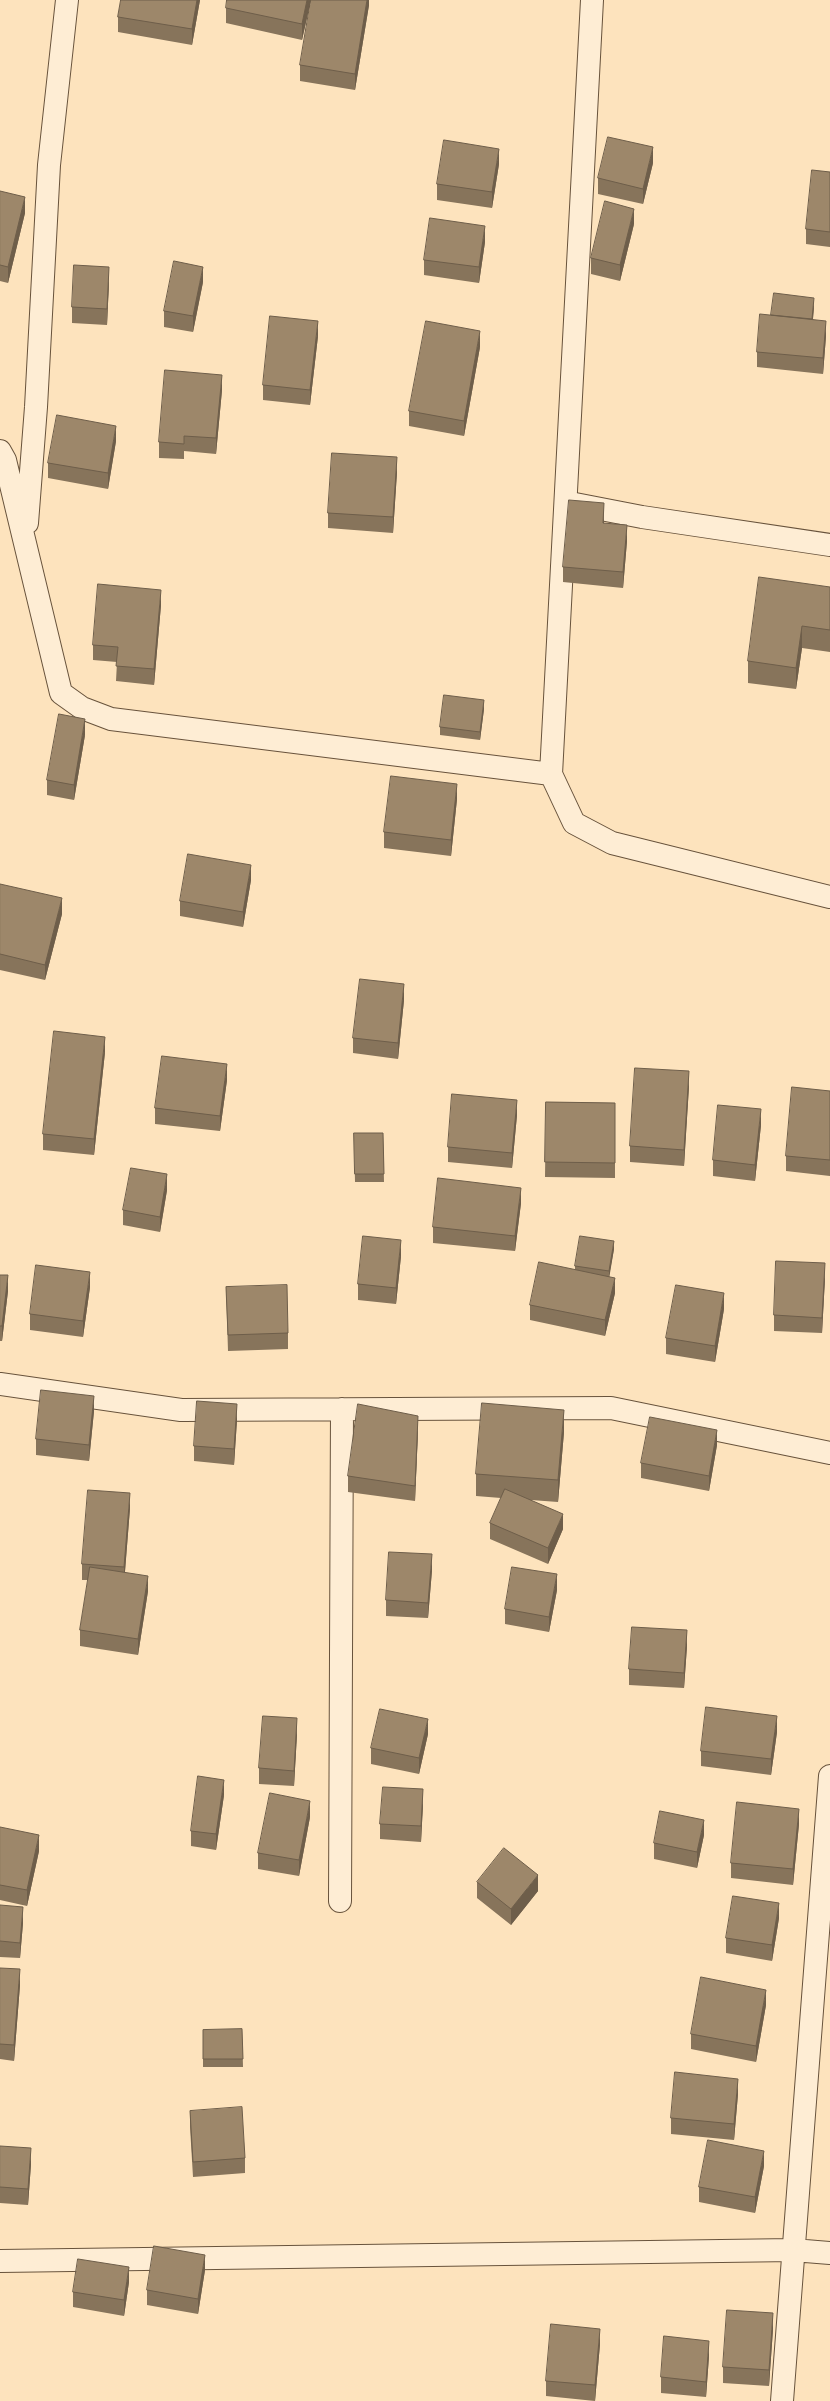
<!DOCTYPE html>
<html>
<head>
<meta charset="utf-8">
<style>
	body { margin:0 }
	canvas { display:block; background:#fde3bd }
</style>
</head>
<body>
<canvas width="830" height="2401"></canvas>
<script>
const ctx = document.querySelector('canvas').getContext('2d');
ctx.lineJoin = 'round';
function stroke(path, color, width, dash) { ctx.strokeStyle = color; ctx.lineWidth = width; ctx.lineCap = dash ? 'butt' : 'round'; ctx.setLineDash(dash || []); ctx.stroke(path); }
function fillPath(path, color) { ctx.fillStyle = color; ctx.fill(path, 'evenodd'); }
const street = new Path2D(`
	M0 451 5 460 61 693 82 708 111 719 551 774 574 823 612 843 830 897
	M575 504 642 517 830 545
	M27 523 36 407 49 165 67 0
	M551 774 592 0
	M0 1384 181 1410 611 1408 830 1453
	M340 1901 342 1409
	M0 2261 793 2250 830 2253
	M782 2401 830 1776`);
const wall = new Path2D(`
	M121 0H200L192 45 118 32V17Z
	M311 0 302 40 226 23V8Z
	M369 0V5L355 90 300 81V65Z
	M653 163 643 204 598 194V178Z
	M499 164 492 208 437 200V184Z
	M830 172V247L806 244V229Z
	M0 191 25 213 8 283 0 281Z
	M634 224 620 281 591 274V258Z
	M485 242 479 283 424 275V260Z
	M109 282 107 325 72 323V307Z
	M203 282 193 332 164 327V311Z
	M814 306 813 319 826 336 823 374 757 367V352L771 315Z
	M318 336 310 405 263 400V385Z
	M480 347 464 436 409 426V411Z
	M222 390 216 454 184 451V459L159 458V442Z
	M116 441 108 489 48 478V463Z
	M397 472 393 533 328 528V513Z
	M604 519V523L627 541 623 588 563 582V567Z
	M830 587V652L802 648 796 689 748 683V661Z
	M161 605 154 685 116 681 117 662 93 660V645Z
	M484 709 480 740 440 735V727Z
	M85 735 74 800 47 795V780Z
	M457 799 451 856 384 848V832Z
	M251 880 243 927 180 916V901Z
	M0 884 62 914 45 980 0 970Z
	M404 1000 398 1059 353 1053V1038Z
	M105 1052 94 1155 43 1150V1134Z
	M227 1080 220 1131 155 1124V1108Z
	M689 1086 684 1166 630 1162V1146Z
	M830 1091V1176L786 1171V1156Z
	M546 1102 615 1103V1178L545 1177Z
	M517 1115 512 1168 448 1162V1147Z
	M761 1125 755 1181 713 1176V1160Z
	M354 1133H383L384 1182H355Z
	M167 1190 160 1232 123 1225V1210Z
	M521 1203 515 1251 433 1243V1227Z
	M614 1249 609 1276 615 1293 605 1336 530 1320V1305L575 1269V1266Z
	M401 1256 396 1304 358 1300V1284Z
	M0 1275 8 1291 2 1341H0Z
	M825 1278 822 1333 774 1331V1315Z
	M90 1287 83 1337 30 1330V1314Z
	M226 1287 288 1333V1349L228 1351Z
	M724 1309 715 1362 666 1354V1338Z
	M94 1411 89 1461 36 1455V1439Z
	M237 1420 234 1465 194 1461V1446Z
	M418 1431 415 1501 348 1492V1476Z
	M564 1432 558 1502 531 1500 563 1529 548 1564 490 1539V1523L501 1498 476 1496V1474Z
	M717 1445 709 1491 641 1478V1463Z
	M130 1508 125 1572 148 1591 138 1655 80 1646V1630L88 1580H82V1564Z
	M432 1570 428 1618 386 1616V1600Z
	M557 1590 549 1632 505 1624V1609Z
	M687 1646 684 1688 629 1685V1669Z
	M777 1732 771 1775 701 1766V1751Z
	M297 1734 294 1786 259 1784V1768Z
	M428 1734 419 1774 371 1764V1748Z
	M224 1795 216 1850 191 1846V1831Z
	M423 1804 421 1842 380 1839V1824Z
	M310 1817 299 1876 258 1869V1853Z
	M799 1824 793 1885 731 1878V1863Z
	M0 1827 39 1851 27 1906 0 1900Z
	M704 1835 697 1868 654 1859V1843Z
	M477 1882 538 1891 511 1925 477 1898Z
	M0 1905 23 1923 20 1958 0 1957Z
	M779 1918 772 1961 726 1953V1938Z
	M0 1968 20 1985 14 2061 0 2059Z
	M766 2005 756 2062 691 2049V2034Z
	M242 2029 243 2067H203V2030Z
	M738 2094 734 2140 671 2134V2118Z
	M190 2111 245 2158V2173L193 2177 190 2127Z
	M0 2146 31 2164 28 2205 0 2203Z
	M764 2166 755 2213 699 2202V2187Z
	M205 2270 198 2314 147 2305V2290Z
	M129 2282 124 2316 73 2307V2292Z
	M773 2329 769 2386 723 2383V2367Z
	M600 2344 595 2401 546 2396V2381Z
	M709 2356 706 2397 661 2393V2377Z`);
const shadedWall = new Path2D(`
	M197 0H200L192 45V29Z
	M307 0H311L302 40V24Z
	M367 0H369V5L355 90V74Z
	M653 147V163L643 204V189Z
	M499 149V164L492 208V192Z
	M25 197V213L8 283V267Z
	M634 209V224L620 281V265Z
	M485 226V242L479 283V267Z
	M109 267V282L107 325V309Z
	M203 267V282L193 332V316Z
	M814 298V306L812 330V321Z
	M318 321V336L310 405V390Z
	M826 321V336L823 374V358Z
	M480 331V347L464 436V421Z
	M222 375V390L216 454V438Z
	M116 426V441L108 489V473Z
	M397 457V472L393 533V517Z
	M604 503V519L603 538V523Z
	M627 525V541L623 588V572Z
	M161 590V605L154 685V669Z
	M802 626V648L796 689V668Z
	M484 700V709L480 740V732Z
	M85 719V735L74 800V785Z
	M457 784V799L451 856V840Z
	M251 865V880L243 927V912Z
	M62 898V914L45 980V965Z
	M404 984V1000L398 1059V1043Z
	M105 1037V1052L94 1155V1139Z
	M227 1064V1080L220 1131V1116Z
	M689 1071V1086L684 1166V1150Z
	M517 1100V1115L512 1168V1153Z
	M761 1109V1125L755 1181V1165Z
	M167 1174V1190L160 1232V1217Z
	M521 1188V1203L515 1251V1236Z
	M401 1240V1256L396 1304V1288Z
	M614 1241V1249L609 1279V1271Z
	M825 1263V1278L822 1333V1318Z
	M90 1272V1287L83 1337V1321Z
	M8 1275V1291L2 1341V1326Z
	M615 1278V1293L605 1336V1320Z
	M724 1293V1309L715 1362V1346Z
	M94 1396V1411L89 1461V1445Z
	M237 1404V1420L234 1465V1449Z
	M564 1410V1432L558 1502V1480Z
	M418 1416V1431L415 1501V1486Z
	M717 1430V1445L709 1491V1476Z
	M130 1493V1508L124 1583V1567Z
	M563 1514V1529L548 1564V1548Z
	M432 1554V1570L428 1618V1603Z
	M557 1574V1590L549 1632V1617Z
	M148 1576V1591L138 1655V1639Z
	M687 1630V1646L684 1688V1673Z
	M777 1716V1732L771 1775V1759Z
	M297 1718V1734L294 1786V1771Z
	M428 1719V1734L419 1774V1758Z
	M224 1780V1795L216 1850V1834Z
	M423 1789V1804L421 1842V1826Z
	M310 1801V1817L299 1876V1860Z
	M799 1809V1824L793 1885V1869Z
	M704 1820V1835L697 1868V1852Z
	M39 1835V1851L27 1906V1890Z
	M538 1875V1891L511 1925V1909Z
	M779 1903V1918L772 1961V1945Z
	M23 1907V1923L20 1958V1943Z
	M20 1969V1985L14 2061V2045Z
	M766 1990V2005L756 2062V2046Z
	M738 2079V2094L734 2140V2124Z
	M31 2148V2164L28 2205V2189Z
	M764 2151V2166L755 2213V2197Z
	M205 2255V2270L198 2314V2299Z
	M129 2267V2282L124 2316V2300Z
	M773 2313V2329L769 2386V2370Z
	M600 2329V2344L595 2401V2385Z
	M709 2341V2356L706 2397V2382Z`);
const building = new Path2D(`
	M121 0H197L192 29 118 17Z
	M227 0H307L302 24 226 8Z
	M311 0H367L355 74 300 65Z
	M608 137 653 147 643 189 598 178Z
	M444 140 499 149 492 192 437 184Z
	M812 170 830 172V232L806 229Z
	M0 191 25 197 8 267 0 265Z
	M605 201 634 209 620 265 591 258Z
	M430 218 485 226 479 267 424 260Z
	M174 261 203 267 193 316 164 311Z
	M74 265 109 267 107 309 72 307Z
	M774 293 814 298 812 319 771 315Z
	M760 314 826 321 823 358 757 352Z
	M270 316 318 321 310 390 263 385Z
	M426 321 480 331 464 421 409 411Z
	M165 370 222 375 216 438 184 436V444L159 442Z
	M57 415 116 426 108 473 48 463Z
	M332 453 397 457 393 517 328 513Z
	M569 500 604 503 603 523 627 525 623 572 563 567Z
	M759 577 830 587V630L802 626 796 668 748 661Z
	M98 584 161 590 154 669 116 666 118 647 93 645Z
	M444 695 484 700 480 732 440 727Z
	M59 714 85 719 74 785 47 780Z
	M391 776 457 784 451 840 384 832Z
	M188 854 251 865 243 912 180 901Z
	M0 884 62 898 45 965 0 954Z
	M360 979 404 984 398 1043 353 1038Z
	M54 1031 105 1037 94 1139 43 1134Z
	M162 1056 227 1064 220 1116 155 1108Z
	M635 1068 689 1071 684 1150 630 1146Z
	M792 1087 830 1091V1160L786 1156Z
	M452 1094 517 1100 512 1153 448 1147Z
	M546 1102 615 1103V1163L545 1162Z
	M718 1105 761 1109 755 1165 713 1160Z
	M354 1133H383L384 1174H355Z
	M131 1168 167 1174 160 1217 123 1210Z
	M438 1178 521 1188 515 1236 433 1227Z
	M363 1236 401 1240 396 1288 358 1284Z
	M580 1236 614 1241 609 1271 575 1266Z
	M776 1261 825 1263 822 1318 774 1315Z
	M539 1262 615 1278 605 1320 530 1305Z
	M36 1265 90 1272 83 1321 30 1314Z
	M0 1275H8L2 1326H0Z
	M287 1285 288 1333 228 1335 226 1287Z
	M676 1285 724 1293 715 1346 666 1338Z
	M41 1390 94 1396 89 1445 36 1439Z
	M197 1401 237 1404 234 1449 194 1446Z
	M482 1403 564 1410 558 1480 476 1474Z
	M358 1404 418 1416 415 1486 348 1476Z
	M650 1417 717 1430 709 1476 641 1463Z
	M505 1489 563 1514 548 1548 490 1523Z
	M88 1490 130 1493 124 1567 82 1564Z
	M389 1552 432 1554 428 1603 386 1600Z
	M90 1567 148 1576 138 1639 80 1630Z
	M512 1567 557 1574 549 1617 505 1609Z
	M632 1627 687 1630 684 1673 629 1669Z
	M706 1707 777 1716 771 1759 701 1751Z
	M380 1709 428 1719 419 1758 371 1748Z
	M263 1716 297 1718 294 1771 259 1768Z
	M198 1776 224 1780 216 1834 191 1831Z
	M383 1787 423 1789 421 1826 380 1824Z
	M270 1793 310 1801 299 1860 258 1853Z
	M737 1802 799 1809 793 1869 731 1863Z
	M660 1811 704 1820 697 1852 654 1843Z
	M0 1827 39 1835 27 1890 0 1885Z
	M504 1848 538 1875 511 1909 477 1882Z
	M733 1896 779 1903 772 1945 726 1938Z
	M0 1905 23 1907 20 1943 0 1941Z
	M0 1968 20 1969 14 2045 0 2044Z
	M701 1977 766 1990 756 2046 691 2034Z
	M242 2029 243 2059H203V2030Z
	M675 2072 738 2079 734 2124 671 2118Z
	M242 2107 245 2158 193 2162 190 2111Z
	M708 2140 764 2151 755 2197 699 2187Z
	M0 2146 31 2148 28 2189 0 2187Z
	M154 2246 205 2255 198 2299 147 2290Z
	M78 2259 129 2267 124 2300 73 2292Z
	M727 2310 773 2313 769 2370 723 2367Z
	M551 2324 600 2329 595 2385 546 2381Z
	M664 2336 709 2341 706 2382 661 2377Z`);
stroke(street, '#68533c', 24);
stroke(street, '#feedd4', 22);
fillPath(wall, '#87745b');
fillPath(shadedWall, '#6e5e4a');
fillPath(building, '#9d876a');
stroke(building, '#6e5e4a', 1);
</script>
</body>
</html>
